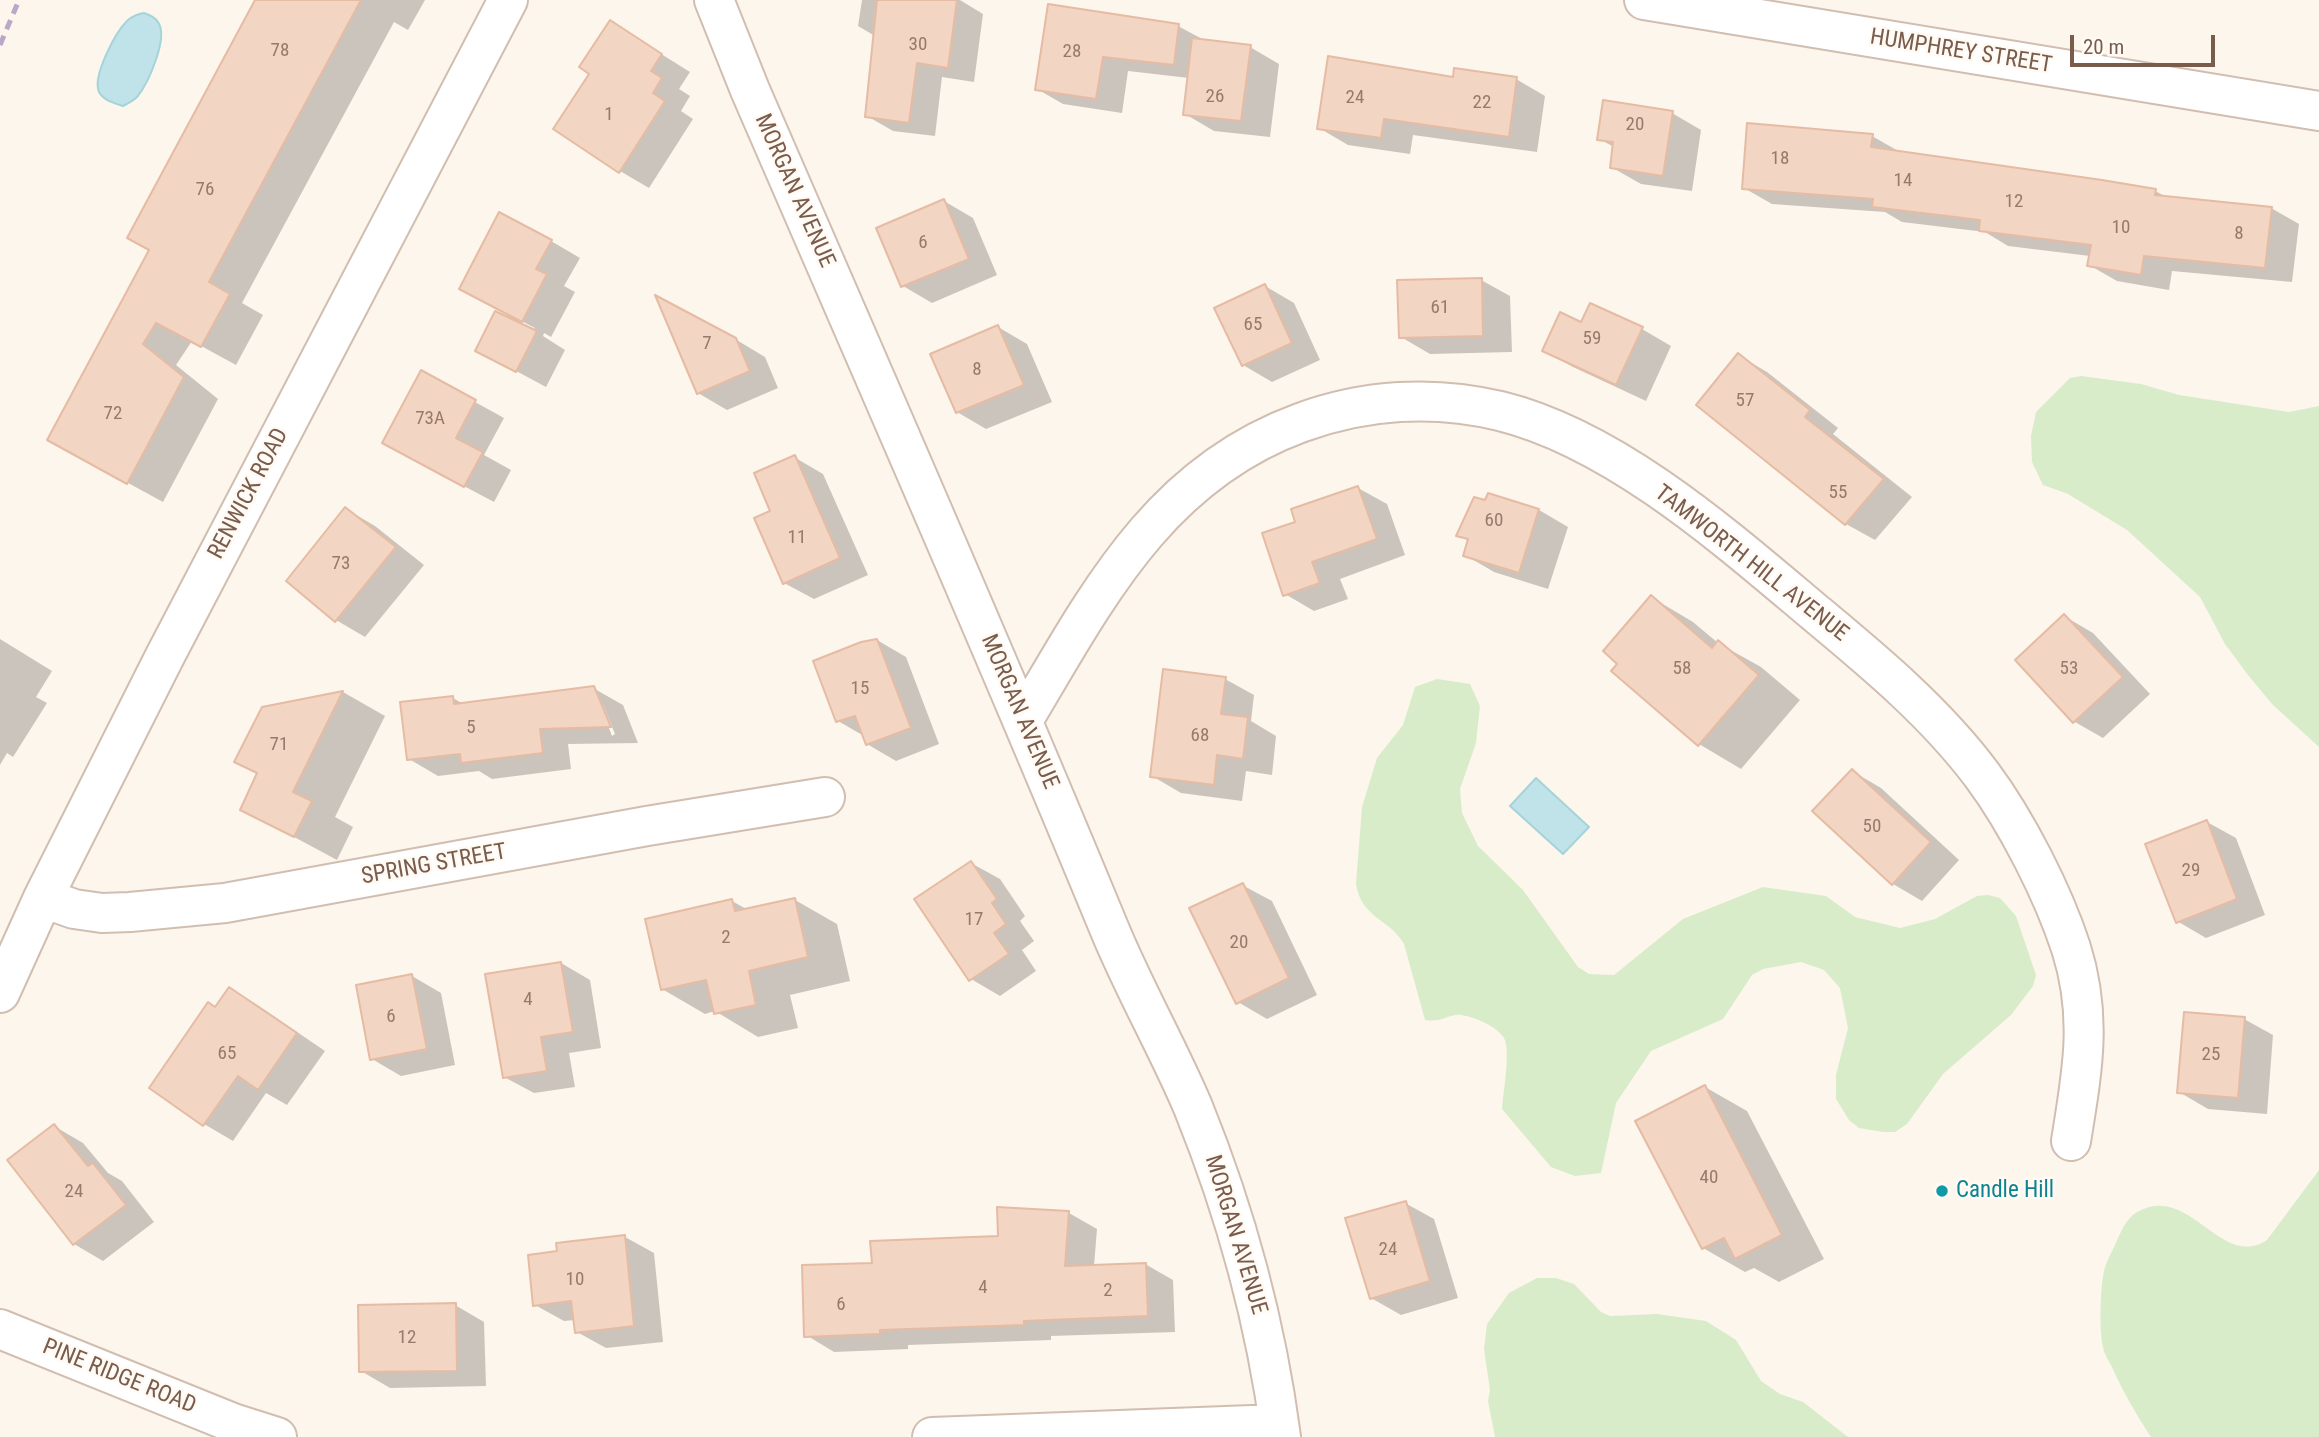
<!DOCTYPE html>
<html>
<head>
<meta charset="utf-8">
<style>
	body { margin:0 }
	#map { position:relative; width:2319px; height:1437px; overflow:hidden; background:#fdf6ec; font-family:"Roboto Condensed",sans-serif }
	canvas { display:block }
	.scale { position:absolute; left:2070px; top:35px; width:145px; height:32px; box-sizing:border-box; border:4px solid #7a5c4d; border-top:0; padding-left:9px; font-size:21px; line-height:24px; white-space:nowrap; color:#7a5c4d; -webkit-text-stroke:5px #fffaf3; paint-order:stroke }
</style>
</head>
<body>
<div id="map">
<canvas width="2319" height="1437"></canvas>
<div class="scale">20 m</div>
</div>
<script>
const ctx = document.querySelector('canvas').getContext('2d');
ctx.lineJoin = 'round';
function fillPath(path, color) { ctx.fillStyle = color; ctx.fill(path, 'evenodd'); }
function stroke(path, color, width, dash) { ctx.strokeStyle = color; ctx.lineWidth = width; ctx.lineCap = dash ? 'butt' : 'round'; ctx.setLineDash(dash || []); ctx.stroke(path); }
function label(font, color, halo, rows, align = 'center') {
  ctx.font = font + ' "Roboto Condensed",sans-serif'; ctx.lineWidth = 5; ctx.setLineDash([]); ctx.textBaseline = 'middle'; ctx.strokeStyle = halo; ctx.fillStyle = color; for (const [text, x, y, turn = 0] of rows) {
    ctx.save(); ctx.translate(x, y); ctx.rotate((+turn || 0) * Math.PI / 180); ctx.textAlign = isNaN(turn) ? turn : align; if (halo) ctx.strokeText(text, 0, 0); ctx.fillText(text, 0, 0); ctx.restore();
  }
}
const green = new Path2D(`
	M2081 376 2141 384 2179 395 2289 412 2319 406V747L2272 704 2248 675 2225 644 2200 597 2127 530 2068 494 2043 485 2032 462 2031 436 2036 412 2070 378Z
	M1437 679 1470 684 1480 706 1476 743 1460 789 1462 813 1478 846 1523 890 1578 967 1589 974 1614 975 1683 919 1763 887 1826 896 1855 917 1900 928 1935 919 1977 896 1988 895 2000 898 2016 916 2036 975 2033 986 2011 1015 1943 1074 1907 1124 1895 1132H1883L1859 1128 1849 1120 1836 1099V1075L1848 1028 1840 988 1824 970 1801 962 1763 969 1752 975 1723 1019 1651 1051 1616 1103 1601 1173 1575 1176 1551 1167 1502 1109C1503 1093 1511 1051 1504 1038 1497 1026 1474 1017 1461 1015 1451 1013 1441 1023 1425 1020L1404 944C1390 919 1361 918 1356 884L1362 807 1377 758 1403 725 1415 687Z
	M2319 1170V1437H2151C2136 1414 2123 1392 2112 1367 2109 1361 2104 1354 2103 1347 2099 1330 2100 1284 2105 1267 2107 1260 2111 1254 2114 1247 2120 1235 2124 1220 2137 1212 2190 1182 2221 1271 2267 1240Z
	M1537 1278H1556L1574 1284 1601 1312 1610 1316 1657 1314 1706 1321 1736 1340 1761 1381 1780 1394 1803 1402 1848 1437H1495L1488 1401 1490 1390 1484 1349 1487 1324 1509 1293Z`);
const water = new Path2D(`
	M144 13C150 15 155 17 158 22 169 37 148 84 137 97 133 101 129 103 123 106 114 103 104 101 99 92 92 76 116 31 128 20 133 16 138 14 144 13Z
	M1536 778 1589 827 1563 854 1510 806Z`);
const shadow = new Path2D(`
	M257 0H425L408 30 394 22 242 303 263 315 236 365 192 341 176 365 218 399 163 502 84 459 151 250Z
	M862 0H960L983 14 974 82 942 77 935 136 893 131 867 116 875 36 858 26Z
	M1050 6 1178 26 1204 40 1250 47 1279 64 1270 137 1214 131 1185 114 1189 78 1128 71 1122 113 1063 104 1037 89Z
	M610 22 690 72 679 89 690 96 681 111 693 119 649 188 620 171 592 73Z
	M1455 79H1516L1545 96 1537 152 1413 135 1410 154 1348 145 1319 128Z
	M1672 113 1701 130 1692 191 1641 184 1611 167 1614 147 1599 139Z
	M1872 136 1900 152 2155 191 2169 198 2271 208 2299 224 2292 282 2172 271 2169 290 2117 281 2089 265 2090 256 2008 246 1985 232 1902 222 1885 212 1772 204 1744 188Z
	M944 201 973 218 997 275 932 303 903 286Z
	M551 241 580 258 564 286 575 292 551 337 544 333 543 336 565 350 546 387 477 350 533 331 535 328 490 305Z
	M1481 280 1510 296 1512 352 1430 354 1401 337Z
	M1265 286 1294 303 1320 360 1272 382 1243 365Z
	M1591 305 1642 329 1671 346 1646 401 1573 367 1544 351 1582 324Z
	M998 327 1027 344 1052 402 986 429 957 412Z
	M735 339 765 357 778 388 727 410 698 393Z
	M1738 355 1767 372 1838 428 1833 434 1912 497 1875 540 1846 524Z
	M475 402 504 418 484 455 511 470 494 502 413 459Z
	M794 457 823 474 868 575 814 599 784 583 772 512Z
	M1358 488 1387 504 1405 555 1340 579 1348 599 1314 611 1285 594 1297 523Z
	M1489 495 1539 510 1568 527 1548 589 1494 572 1465 555 1469 541 1458 535 1486 503Z
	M346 509 375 526 424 565 365 637 336 620Z
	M1651 597 1693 622 1718 643 1761 667 1800 700 1741 769 1699 744 1619 663Z
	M2064 616 2093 633 2150 694 2103 738 2075 722Z
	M0 639 52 671 36 697 47 703 13 757 7 753 0 765Z
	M877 640 906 657 939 744 896 761 867 744 864 736 838 721Z
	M1225 679 1254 695 1251 721 1276 736 1272 775 1246 771 1242 801 1181 793 1152 776Z
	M593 688 623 705 638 743 568 744 571 769 492 779 479 771 438 776 409 759 453 698 465 705ZM600 705H603L615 734 612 736Z
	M343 692 385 716 335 817 353 827 337 860 242 809 259 774 237 761 263 708Z
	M1852 771 1881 788 1959 860 1922 901 1893 884 1815 811Z
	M2207 822 2236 838 2265 915 2206 938 2177 921Z
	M971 863 1000 879 1025 916 1020 921 1034 941 1022 950 1036 971 1000 996 971 979Z
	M1242 885 1272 901 1317 995 1267 1019 1238 1002Z
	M795 900 837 924 850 981 790 995 798 1028 758 1037 715 1011 705 1014 662 989 732 901 748 910Z
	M561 963 590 980 601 1048 569 1053 575 1087 534 1093 504 1077Z
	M412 976 441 993 455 1065 401 1076 372 1059Z
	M230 989 259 1006 325 1051 287 1105 266 1093 233 1141 204 1124 216 1009Z
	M2244 1019 2273 1035 2267 1114 2208 1109 2179 1092Z
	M1705 1087 1747 1111 1824 1259 1779 1282 1754 1268 1745 1272 1703 1248Z
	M54 1126 83 1143 108 1173 122 1181 154 1222 103 1261 74 1244Z
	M1405 1203 1434 1219 1458 1298 1401 1315 1371 1298Z
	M1069 1213 1097 1229 1094 1266 1145 1264 1173 1280 1175 1332 1051 1336V1340L908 1345V1349L834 1352 806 1335 874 1264 1000 1237Z
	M625 1237 654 1253 663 1342 606 1348 577 1332 575 1320 564 1321 535 1305 559 1253Z
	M455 1305 484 1322 486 1386 390 1388 361 1371Z`);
const building = new Path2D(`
	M255 0H361L209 282 230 294 201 347 156 323 143 344 184 377 127 484 47 440 149 250 127 238Z
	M877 0H957L948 68 917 63 909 123 865 117Z
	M1048 4 1179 24 1174 65 1103 57 1096 99 1035 90Z
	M610 20 662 54 651 71 662 78 653 93 665 101 619 173 553 129 589 74 579 67Z
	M1192 38 1251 45 1241 121 1183 115Z
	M1328 56 1453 77 1454 68 1517 77 1509 137 1384 119 1381 138 1317 129Z
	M1603 100 1673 111 1663 176 1610 168 1613 142 1597 140Z
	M1747 123 1873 134 1871 147 2102 180 2156 189 2155 195 2272 207 2265 268 2144 256 2141 275 2087 266 2091 245 1979 231 1980 220 1872 207 1873 199 1742 189Z
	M944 199 969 259 901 287 876 228Z
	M499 212 552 240 536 269 547 274 522 322 459 289Z
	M1482 278 1483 336 1399 338 1397 280Z
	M1265 284 1292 343 1242 366 1214 308Z
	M655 295 736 338 750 371 697 394Z
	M1590 303 1643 327 1616 385 1542 351 1560 312 1581 322Z
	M495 311 537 331 516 372 475 351Z
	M998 325 1024 385 956 413 930 354Z
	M1738 353 1810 410 1805 417 1884 479 1845 525 1696 405Z
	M421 370 476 400 456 438 483 452 464 487 382 443Z
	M795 455 840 558 783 584 754 518 770 511 754 473Z
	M1358 486 1377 539 1312 562 1320 583 1283 596 1262 533 1295 522 1291 509Z
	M1488 493 1539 509 1519 573 1463 556 1468 539 1456 536 1474 497 1485 500Z
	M345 507 396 547 335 622 286 581Z
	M1651 595 1712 648 1718 640 1759 675 1698 746 1611 671 1617 664 1603 651Z
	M2064 614 2123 677 2073 723 2015 660Z
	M877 639 911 728 866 745 855 716 836 722 813 661 861 642Z
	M1163 669 1226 677 1221 714 1248 717 1243 759 1217 755 1214 785 1150 777Z
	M594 686 611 727 540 729 543 753 461 763 460 754 407 760 400 702 453 696 454 704Z
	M343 691 293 792 312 801 294 837 240 810 257 773 234 762 262 707Z
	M1852 769 1931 842 1892 885 1812 811Z
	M2207 820 2237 899 2176 923 2145 844Z
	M971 861 997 899 992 903 1006 924 994 933 1009 954 969 981 914 899Z
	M1243 883 1289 978 1236 1004 1189 908Z
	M795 898 808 957 749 971 756 1005 714 1014 706 980 661 990 645 919 732 899 735 911Z
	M561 962 573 1032 541 1037 547 1071 503 1078 485 974Z
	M412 974 427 1049 370 1060 356 985Z
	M229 987 297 1033 258 1090 238 1076 203 1126 149 1088 208 1002 215 1007Z
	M2184 1012 2245 1017 2238 1098 2177 1093Z
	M1705 1085 1782 1235 1735 1259 1724 1238 1702 1249 1635 1121Z
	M54 1124 88 1166 93 1163 126 1205 73 1245 7 1160Z
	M1406 1201 1430 1281 1370 1299 1345 1218Z
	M997 1207 1069 1211 1065 1266 1146 1263 1148 1316 1024 1321V1325L880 1330V1334L804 1337 802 1265 872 1263 870 1241 998 1236Z
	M625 1235 634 1326 575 1333 571 1301 533 1306 528 1255 557 1251 556 1243Z
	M456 1303 457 1371 359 1372 358 1305Z`);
const minor = new Path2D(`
	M714 0 750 90C871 369 993 647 1109 928 1134 989 1167 1046 1193 1107 1236 1213 1266 1323 1281 1437
	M1644 0 2319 111
	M1024 719C1096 598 1158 475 1300 423 1364 399 1434 395 1500 411 1614 439 1725 537 1813 611 1873 661 1935 712 1982 775 2017 822 2053 893 2071 948 2093 1017 2082 1073 2071 1141
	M43 898 74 909 102 913 130 912 225 903 647 826 825 797
	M0 993 43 898 165 656 508 0
	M0 1329 233 1423 277 1437
	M932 1437 1279 1424`);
const rail = new Path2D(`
	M0 45 19 0`);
const markers = [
	[1942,1191,7,"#0f9aa8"]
];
const numberNames = [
	["30",918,45],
	["78",280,51],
	["28",1072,52],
	["26",1215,97],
	["24",1355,98],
	["22",1482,103],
	["1",609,115],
	["20",1635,125],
	["18",1780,159],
	["14",1903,181],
	["76",205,190],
	["12",2014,202],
	["10",2121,228],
	["8",2239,234],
	["6",923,243],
	["61",1440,308],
	["65",1253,325],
	["59",1592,339],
	["7",707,344],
	["8",977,370],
	["57",1745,401],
	["72",113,414],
	["73A",430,419],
	["55",1838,493],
	["60",1494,521],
	["11",797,538],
	["73",341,564],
	["58",1682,669],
	["53",2069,669],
	["15",860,689],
	["5",471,728],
	["68",1200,736],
	["71",279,745],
	["50",1872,827],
	["29",2191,871],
	["17",974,920],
	["2",726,938],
	["20",1239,943],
	["4",528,1000],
	["6",391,1017],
	["65",227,1054],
	["25",2211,1055],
	["40",1709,1178],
	["24",74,1192],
	["24",1388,1250],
	["10",575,1280],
	["4",983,1288],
	["2",1108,1291],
	["6",841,1305],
	["12",407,1338]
];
const streetNames = [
	["HUMPHREY STREET",1961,52,9],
	["MORGAN AVENUE",794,191,66],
	["RENWICK ROAD",249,494,-62],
	["TAMWORTH HILL AVENUE",1751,564,38],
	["MORGAN AVENUE",1019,712,67],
	["SPRING STREET",434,865,-10],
	["MORGAN AVENUE",1235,1235,73],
	["PINE RIDGE ROAD",119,1377,22]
];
const cultureNames = [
	["Candle Hill",1956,1191]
];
fillPath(green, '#d8ecc9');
fillPath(water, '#bfe3e8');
stroke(water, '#a5d3da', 2);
fillPath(shadow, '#0003');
fillPath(building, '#f3d5c3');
stroke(building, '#e6bba3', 2);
stroke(minor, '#d1beb0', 42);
stroke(minor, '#fff', 38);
stroke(rail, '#b9a8c9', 5, [10, 7]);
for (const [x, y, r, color] of markers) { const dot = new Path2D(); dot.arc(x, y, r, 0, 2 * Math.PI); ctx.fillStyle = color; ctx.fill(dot); stroke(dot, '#fffaf3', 2.5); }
label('19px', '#987a6a', null, numberNames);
label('23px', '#7a5c4d', '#fffaf3', streetNames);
label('23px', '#0d838f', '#fffaf3', cultureNames, 'left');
</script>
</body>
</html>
